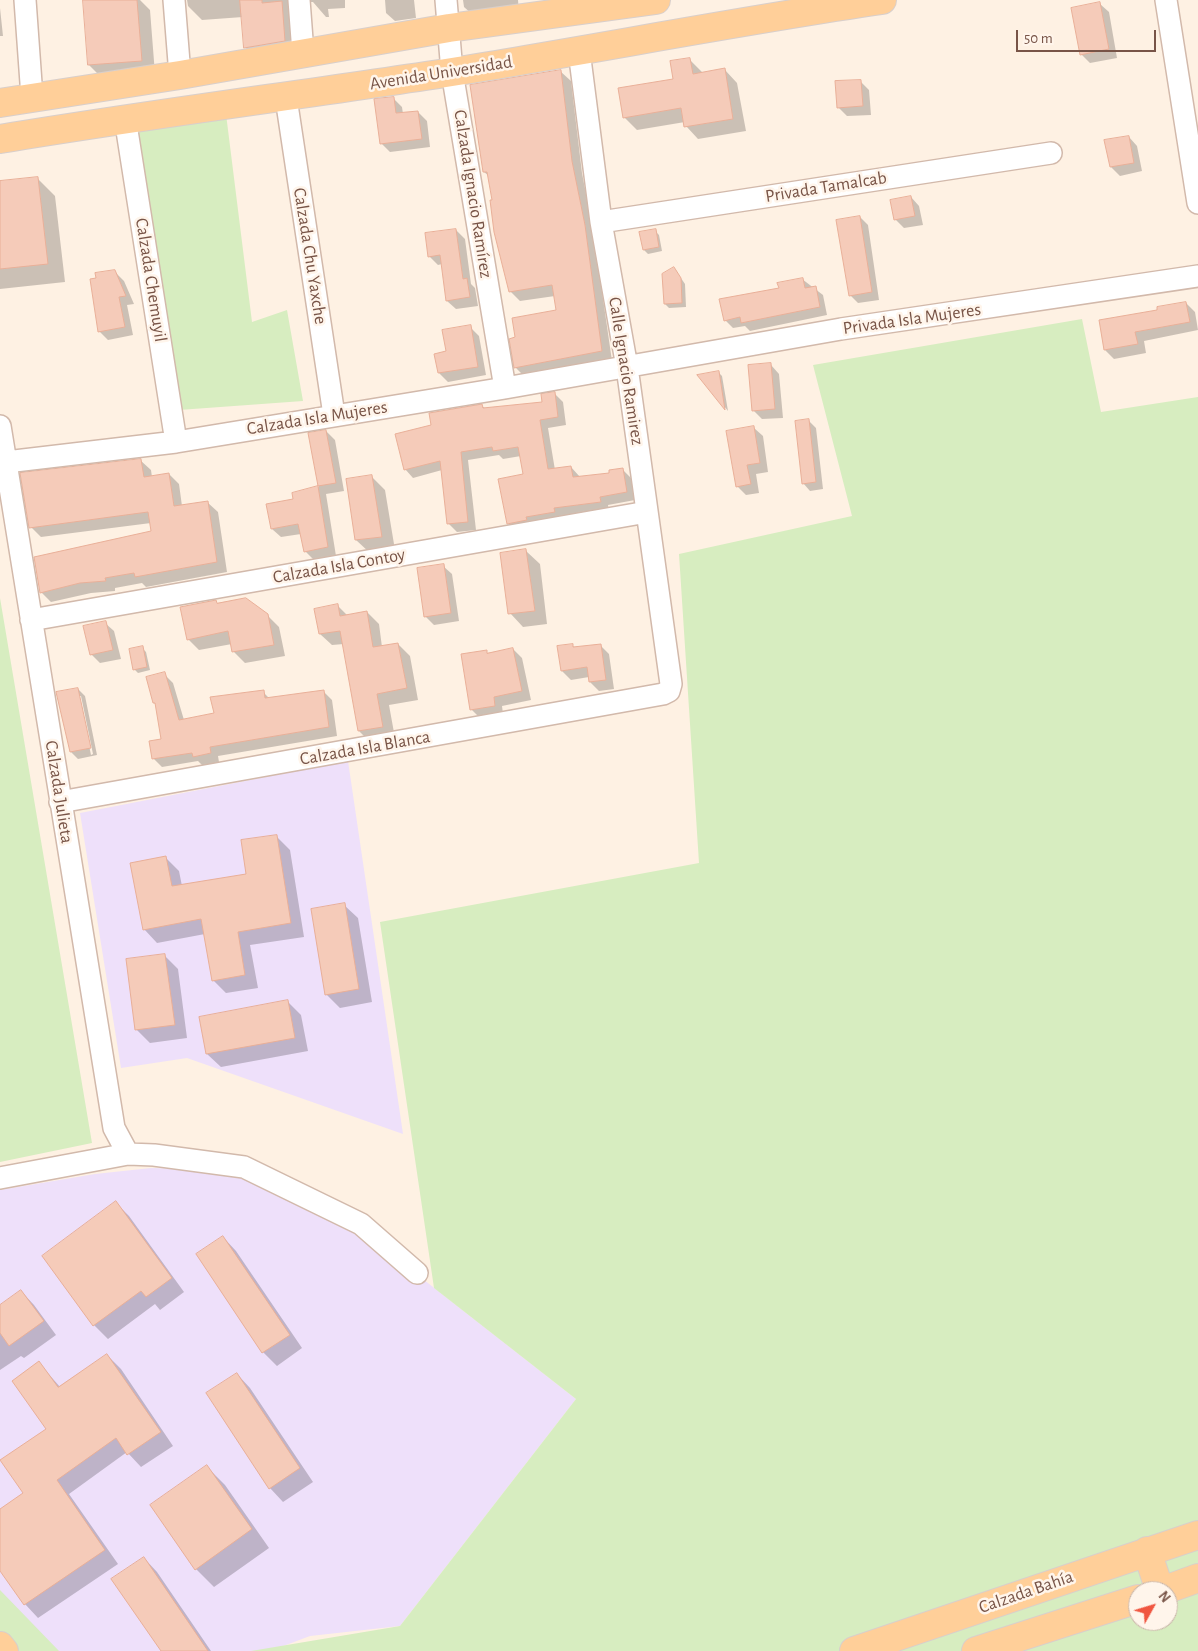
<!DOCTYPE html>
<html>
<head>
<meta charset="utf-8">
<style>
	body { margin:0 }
	#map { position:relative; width:1198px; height:1651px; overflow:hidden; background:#fef1e3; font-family:"Alegreya Sans",sans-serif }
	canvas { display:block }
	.north { position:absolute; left:1128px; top:1581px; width:50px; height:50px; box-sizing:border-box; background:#fff5eb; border:1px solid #c9b5a9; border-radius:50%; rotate:51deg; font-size:14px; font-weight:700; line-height:20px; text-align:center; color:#785447 }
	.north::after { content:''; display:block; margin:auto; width:18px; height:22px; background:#f05640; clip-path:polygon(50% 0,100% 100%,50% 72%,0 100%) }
	.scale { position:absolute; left:1016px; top:30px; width:140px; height:22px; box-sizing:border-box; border:2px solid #785447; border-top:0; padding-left:6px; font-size:15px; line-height:18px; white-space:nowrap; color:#785447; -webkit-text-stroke:4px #fff5eb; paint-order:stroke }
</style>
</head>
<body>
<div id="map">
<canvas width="1198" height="1651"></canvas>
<div class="north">N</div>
<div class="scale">50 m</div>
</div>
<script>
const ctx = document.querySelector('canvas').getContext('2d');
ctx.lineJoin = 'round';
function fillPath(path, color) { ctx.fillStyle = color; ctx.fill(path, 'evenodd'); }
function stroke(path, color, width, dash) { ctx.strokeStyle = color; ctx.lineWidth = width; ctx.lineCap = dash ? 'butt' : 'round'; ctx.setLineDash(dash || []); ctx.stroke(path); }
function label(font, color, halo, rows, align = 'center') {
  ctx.font = font + ' "Alegreya Sans",sans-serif'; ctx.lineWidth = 5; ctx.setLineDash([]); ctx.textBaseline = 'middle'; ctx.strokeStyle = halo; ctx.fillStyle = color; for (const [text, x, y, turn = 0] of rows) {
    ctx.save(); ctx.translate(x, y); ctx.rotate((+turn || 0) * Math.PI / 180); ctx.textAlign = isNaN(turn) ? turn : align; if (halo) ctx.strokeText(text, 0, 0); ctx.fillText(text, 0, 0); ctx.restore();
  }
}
const education = new Path2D(`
	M348 761 403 1134 187 1058 121 1068 80 813Z
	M151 1168 233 1170 359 1229 576 1399 400 1626 310 1636 270 1651H46L0 1601V1190L95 1174Z`);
const green = new Path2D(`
	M226 114 252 322 287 310 303 401 179 410 133 121Z
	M1082 319 1101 412 1198 397V1651H251L400 1626 576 1399 434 1288 380 922 699 863 679 554 852 516 813 365ZM1138 1591H1168V1621H1138Z
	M0 598 92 1143 0 1162Z
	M0 1590 59 1651H0Z`);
const shadow = new Path2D(`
	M89 0H140L150 10 155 74 102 78 89 65Z
	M187 0H345V8L328 9 329 17H326L313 2H306L298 54 258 61 245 47 243 17 202 20 188 6Z
	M385 0H414L416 18 395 21 386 13Z
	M463 0H518L519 12 473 15 464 7Z
	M1100 4 1109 12 1117 58 1090 63 1081 54Z
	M0 8 3 36H0Z
	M689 59 703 73 725 70 737 83 746 131 698 139 686 126 685 122 637 130 624 117 674 80Z
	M560 71 571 81 582 173 594 236 612 361 526 378 516 368 558 311 555 296 520 301 510 291 489 176 484 172Z
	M860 81 869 90 871 115 847 116 838 107Z
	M393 98 402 107 403 114 418 112 427 121 430 147 390 152 381 143Z
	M1129 137 1137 146 1142 171 1120 176 1111 167Z
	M37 178 55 196 65 282 0 289V182Z
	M911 197 919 206 923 225 904 228 895 219Z
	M860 217 868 225 879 300 858 303 850 295Z
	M456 230 465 239 471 284 475 288 478 306 456 309 447 301 442 264 438 265 429 256Z
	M655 231 659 235 662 251 648 254 644 250Z
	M674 268 685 284 686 307 669 308 665 304Z
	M115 272 124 281 134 304 127 305 133 335 108 340 99 331Z
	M802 279 823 295 827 315 750 331 745 326 733 328 725 320Z
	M1186 303 1195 312 1198 330 1144 341 1146 353 1114 359 1105 350 1159 311Z
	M470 327 479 336 486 375 448 382 439 373 436 355 448 352Z
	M771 365 779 374 783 418 762 419 753 410Z
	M718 372 722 376 728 411 699 375Z
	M554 393 563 402 566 425 548 428 555 470 571 467 580 477 611 474 622 469 631 478 635 500 608 505 609 511 562 516 563 520 517 532 509 523 525 475 521 456 503 459 499 455 468 460 476 530 457 532 448 523 442 470 413 478 405 469 432 426 482 406 486 409 543 403Z
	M809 421 816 428 823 489 810 491 803 483Z
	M754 428 763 436 768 472 756 474 759 493 746 495 737 486Z
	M326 431 335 440 344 491 326 494 336 556 314 560 305 551 301 534 281 537 272 529 295 500 293 494 319 487 309 434Z
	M140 460 151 470 152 477 169 474 179 484 182 506 207 502 218 512 227 572 146 587 142 583 115 588V591L91 593 51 602 41 592 153 532 151 523 41 537 31 527Z
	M372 477 385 490 395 550 370 553 356 540 347 480Z
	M526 551 540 564 547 624 523 627 510 613Z
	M443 566 452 574 459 621 434 625 425 616Z
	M218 604 267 615 279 627 285 656 245 663 234 652 232 644 199 650 188 639Z
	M338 606 348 616 367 612 379 624 382 647 398 644 410 656 418 700 389 705 395 738 371 743 359 731 344 644 332 645 320 634Z
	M105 623 114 631 121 659 100 663 91 654Z
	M572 645 575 648 600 645 609 654 614 689 599 691 590 682 589 677 571 680 562 671Z
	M142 648 146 652 150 670 138 673 134 669Z
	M513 649 522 658 531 700 502 706 503 714 480 718 471 709 486 652 489 654Z
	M164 674 173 683 184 720 215 714 263 692 270 699 323 691 332 700 337 736 218 756 219 762 203 766 198 761 162 767 153 758 162 740 157 705 154 703Z
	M78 689 85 696 97 755 78 759 71 752ZM79 696H81L93 754 91 755Z
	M276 836 290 850 304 937 250 945 258 988 226 993 213 980 205 934 157 943 144 929 166 858 179 871 182 886 247 875Z
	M344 905 358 918 372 1002 340 1008 326 994Z
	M165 956 178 969 187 1038 150 1043 136 1029Z
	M287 1001 301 1015 308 1051 221 1067 207 1054Z
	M116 1203 129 1216 184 1292 160 1310 155 1304 108 1339 94 1325 44 1256Z
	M223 1237 236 1251 302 1348 277 1366 263 1352Z
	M21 1291 34 1305 56 1335 24 1358 21 1356 0 1370V1306Z
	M107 1355 121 1369 173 1446 141 1467 127 1452 69 1494 118 1564 38 1618 25 1604 0 1569V1511L25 1493 48 1429 39 1363 60 1387Z
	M237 1374 250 1388 313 1482 283 1502 270 1488Z
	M207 1467 225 1485 269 1548 214 1587 196 1569Z
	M144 1558 157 1572 211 1651H162Z`);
const building = new Path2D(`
	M83 0H137L142 61 88 65Z
	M240 0H262V3L282 1 285 41 244 48Z
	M1100 2 1109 49 1080 55 1071 8Z
	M690 58 693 74 725 68 733 119 684 127 681 108 623 118 618 88 673 79 670 61Z
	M561 70 572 161 585 225 602 351 514 368 509 339 515 337 512 318 556 310 552 285 509 292 494 232 490 200H492L487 172H483L470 85Z
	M861 80 863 106 837 108 835 81Z
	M394 97 396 113 418 111 422 139 380 144 374 99Z
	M1129 136 1134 163 1110 167 1104 140Z
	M38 177 48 264 0 269V181Z
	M911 196 915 216 894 220 890 200Z
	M860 216 872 292 849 296 836 220Z
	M456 229 463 279 467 278 470 297 446 301 440 255 428 257 425 233Z
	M656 229 659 247 643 250 639 232Z
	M674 267 681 278 682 303 664 304 662 274Z
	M115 270 126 296 119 297 125 327 98 332 90 279 96 278 95 273Z
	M803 278 805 288 816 286 820 307 741 323 740 317 724 321 719 299 779 288 777 283Z
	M1186 302 1190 322 1135 332 1138 344 1104 350 1099 320 1157 310V307Z
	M471 325 478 367 438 373 434 354 446 351 442 330Z
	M771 363 775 409 752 411 748 365Z
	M719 371 725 410 697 375Z
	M555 392 558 417 540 420 548 469 571 466 573 477 609 473V470L623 468 627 492 600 497 601 502 554 508 555 512 526 517 527 520 507 524 498 479 523 474 518 447 493 451 492 447 461 452 468 522 447 524 440 461 404 470 395 434 431 425 429 413 482 404 483 408 542 402 541 394Z
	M809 419 816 482 802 484 795 421Z
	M754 426 760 463 747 465 751 484 736 487 726 431Z
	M326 430 336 483 318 486 308 433Z
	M141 459 144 477 169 473 174 506 208 501 217 562 135 577 134 573 105 578 106 581 80 583 40 593 34 557 151 531 148 512 29 528 20 473Z
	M372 475 382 537 355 540 346 479Z
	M318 486 328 547 304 552 298 524 271 529 266 504 293 499 292 493Z
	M526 549 535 611 508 614 500 553Z
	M444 564 451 613 424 617 417 568Z
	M246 598 268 614 274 645 232 652 228 631 187 640 180 607 216 600 217 603Z
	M338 604 340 616 367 611 373 647 398 643 407 688 377 694 383 727 358 731 340 631 319 634 314 609Z
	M106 621 113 650 90 655 83 626Z
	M573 644V647L601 644 606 680 589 682 587 667 561 671 557 646Z
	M143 646 147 667 133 670 129 649Z
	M513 648 522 691 494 697 495 706 470 710 461 654 487 650V653Z
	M165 672 179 720 214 713 210 697 264 690 265 698 324 690 329 727 210 747 211 753 193 757 192 753 152 759 149 741 161 739 155 703H153L146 677Z
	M78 688 91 748 70 752 56 692Z
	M277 835 291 923 238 932 245 975 212 981 201 919 143 930 130 863 166 856 172 886 246 874 241 840Z
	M345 903 359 989 325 995 311 909Z
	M165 954 175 1025 135 1030 126 959Z
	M288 1000 295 1038 206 1054 199 1017Z
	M116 1201 172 1278 146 1297 141 1291 93 1326 42 1256Z
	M223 1236 290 1335 262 1353 196 1254Z
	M21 1290 44 1321 9 1346 0 1333V1305Z
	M107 1354 161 1432 127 1455 116 1438 57 1480 105 1550 24 1605 0 1571V1509L23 1493 0 1460 46 1429 12 1381 39 1361 58 1387Z
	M237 1373 300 1468 269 1489 206 1393Z
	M207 1465 252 1529 195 1570 150 1505Z
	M144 1557 208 1651H161L111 1579Z`);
const minor = new Path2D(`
	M25 0 32 97
	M174 0 180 75
	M299 0 303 53
	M446 0 452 72 505 388
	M1166 0 1198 203
	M286 98 334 415
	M125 118 176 442
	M601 222 1051 153
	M0 426 114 1128 128 1154
	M6 462 176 442 505 388 841 329 1198 276
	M31 620 647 512
	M60 802 663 694 669 691 671 684 627 367 601 222 579 51
	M0 1178 128 1154 154 1155 244 1167 361 1224 417 1273`);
const major = new Path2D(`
	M0 103 180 75 449 28 656 0
	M0 139C150 114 302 95 452 72 596 49 738 21 882 0
	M1147 1551 1160 1591
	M1162 1591 1198 1578
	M0 1646 4 1651
	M854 1651 1198 1535
	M976 1651 1138 1599`);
const streetNames = [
	["Avenida Universidad",441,73,-9],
	["Privada Tamalcab",826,187,-9],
	["Calzada Ignacio Ramírez",473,194,81],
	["Calzada Chu Yaxche",310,256,81],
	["Calzada Chemuyil",151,280,81],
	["Privada Isla Mujeres",912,319,-8],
	["Calle Ignacio Ramirez",626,371,81],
	["Calzada Isla Mujeres",317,418,-9],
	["Calzada Isla Contoy",339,566,-10],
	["Calzada Isla Blanca",365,748,-10],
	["Calzada Julieta",59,792,81],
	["Calzada Bahía",1026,1592,-19]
];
fillPath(education, '#eee0fa');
fillPath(green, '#d7edc0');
fillPath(shadow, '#0003');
fillPath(building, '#f5cbb9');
stroke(building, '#e9af98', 1);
stroke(minor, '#d2b9ab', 24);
stroke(major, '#d9cfcb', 30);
stroke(minor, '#fff', 21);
stroke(major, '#ffcf99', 28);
label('18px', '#785447', '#fff5eb', streetNames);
</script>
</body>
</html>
